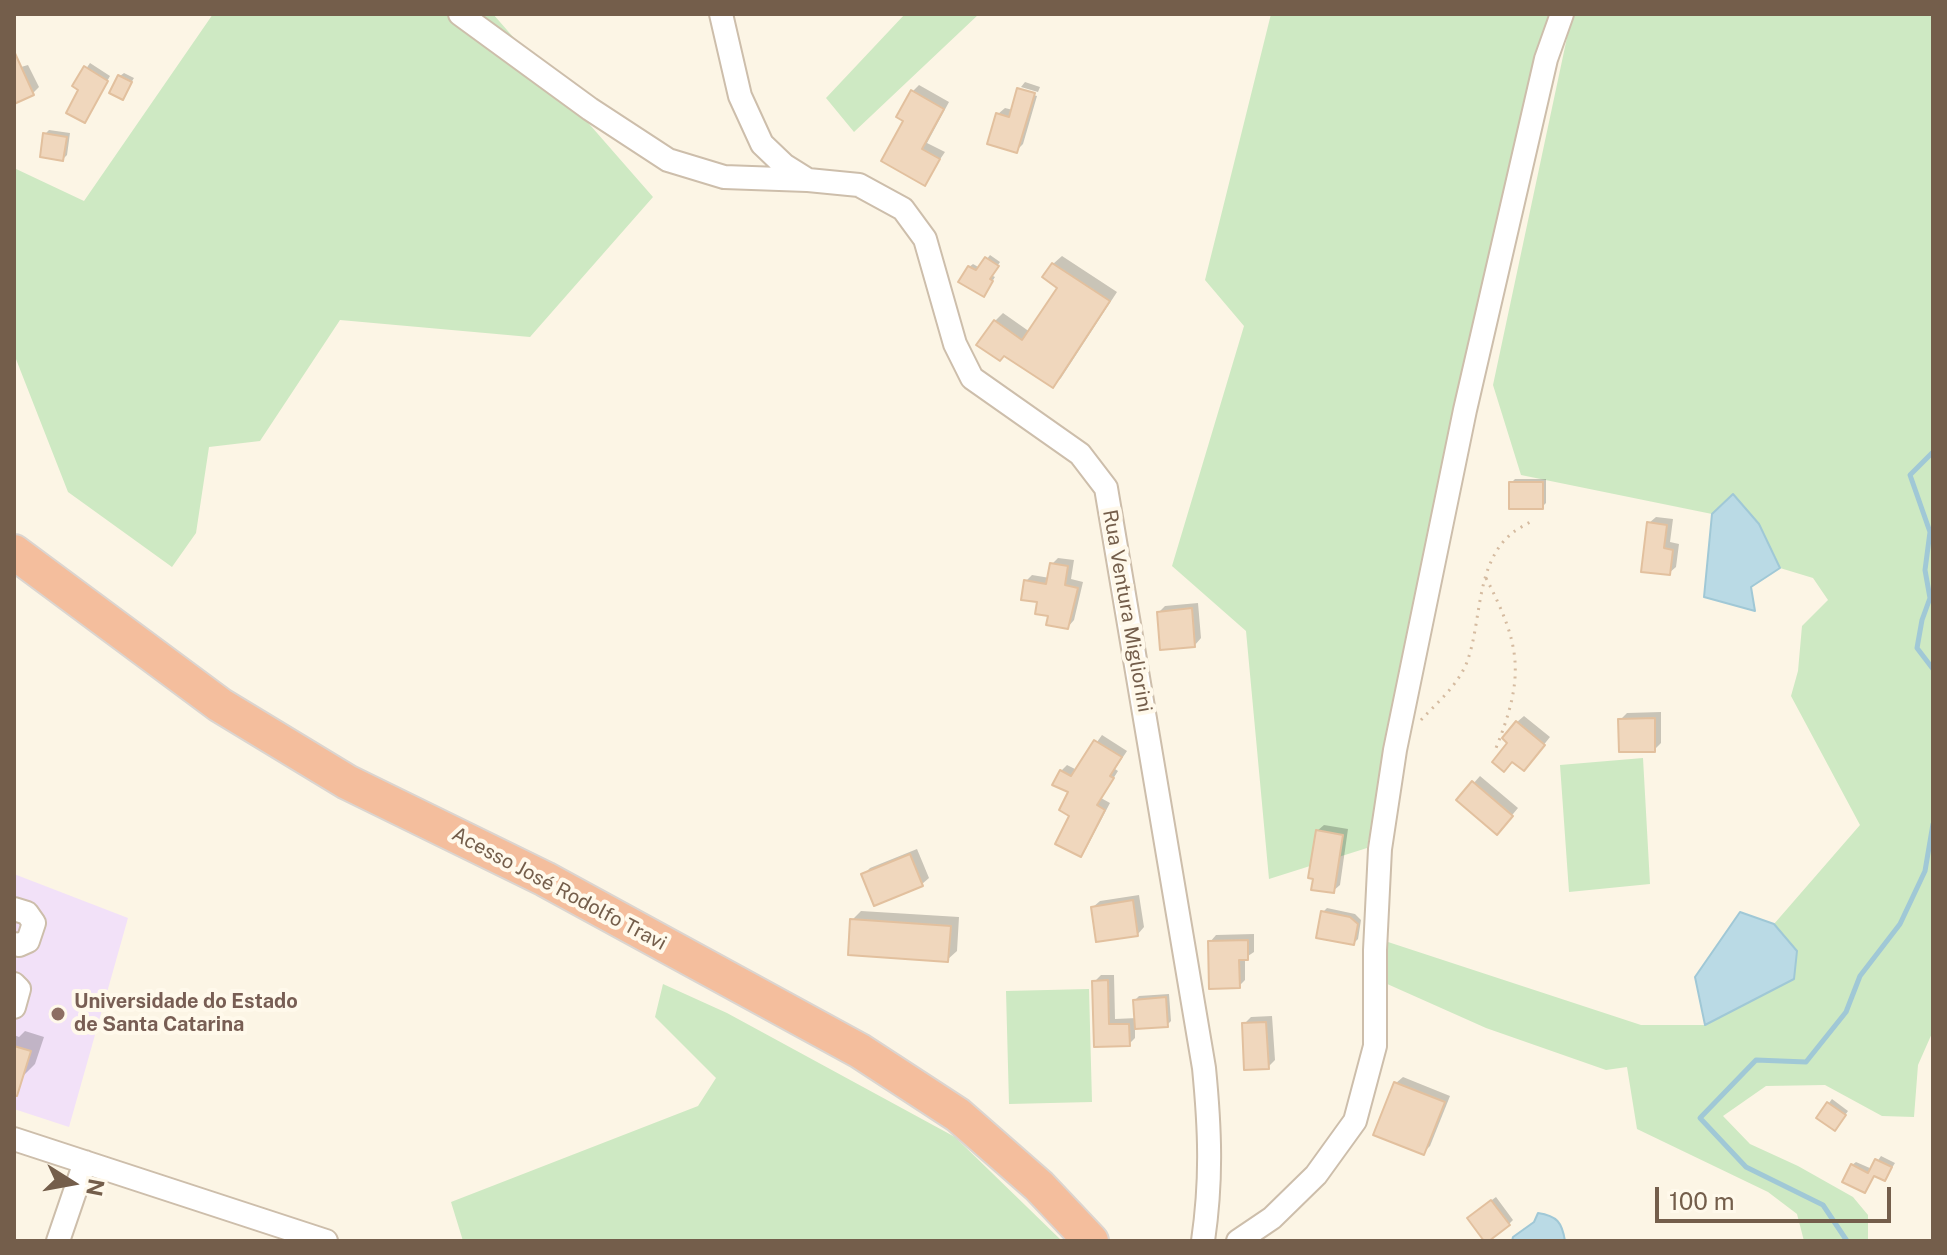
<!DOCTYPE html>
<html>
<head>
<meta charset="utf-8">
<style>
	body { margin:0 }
	#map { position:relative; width:1947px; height:1255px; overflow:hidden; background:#fcf5e5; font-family:"Public Sans",sans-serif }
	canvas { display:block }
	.frame { position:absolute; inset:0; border:16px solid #745e4b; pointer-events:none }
	.north { position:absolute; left:32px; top:1143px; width:80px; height:80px; -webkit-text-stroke:6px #fff9eb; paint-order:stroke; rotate:101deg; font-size:22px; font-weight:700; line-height:32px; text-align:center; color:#745e4b }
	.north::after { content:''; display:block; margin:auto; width:28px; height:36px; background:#745e4b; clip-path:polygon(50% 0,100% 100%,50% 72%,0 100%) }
	.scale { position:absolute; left:1655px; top:1187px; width:236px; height:36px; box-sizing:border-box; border:4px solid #745e4b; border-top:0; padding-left:10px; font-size:24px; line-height:28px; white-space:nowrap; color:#745e4b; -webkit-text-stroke:6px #fff9eb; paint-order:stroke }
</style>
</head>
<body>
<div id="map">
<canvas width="1947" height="1255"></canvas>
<div class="frame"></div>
<div class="north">N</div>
<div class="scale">100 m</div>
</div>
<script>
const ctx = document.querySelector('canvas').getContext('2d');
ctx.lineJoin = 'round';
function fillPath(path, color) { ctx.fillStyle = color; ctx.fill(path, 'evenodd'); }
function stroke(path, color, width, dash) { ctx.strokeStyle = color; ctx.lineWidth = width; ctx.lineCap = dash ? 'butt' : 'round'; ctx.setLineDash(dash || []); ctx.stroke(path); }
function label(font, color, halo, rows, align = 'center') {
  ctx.font = font + ' "Public Sans",sans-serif'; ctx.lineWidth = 8; ctx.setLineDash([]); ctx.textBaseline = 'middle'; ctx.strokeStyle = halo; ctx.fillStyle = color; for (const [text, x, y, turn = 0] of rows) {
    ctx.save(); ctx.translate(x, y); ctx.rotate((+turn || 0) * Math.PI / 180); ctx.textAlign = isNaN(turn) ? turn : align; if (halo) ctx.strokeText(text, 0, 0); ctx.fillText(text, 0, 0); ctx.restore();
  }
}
const education = new Path2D(`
	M14 874 128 918 69 1127 14 1109Z`);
const green = new Path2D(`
	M213 14H493L653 197 530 337 340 320 260 441 209 447 196 533 172 567 68 492 14 354V168L84 201Z
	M905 14H979L854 132 826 98Z
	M1271 14H1550L1459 405 1367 848 1269 879 1246 631 1172 566 1244 326 1205 280Z
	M1572 14H1933V1031L1918 1065 1914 1117 1882 1116 1825 1085 1766 1086 1723 1116 1750 1144 1798 1166 1853 1197 1868 1215V1241H1804L1797 1214 1768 1192 1637 1129 1627 1067 1606 1070 1486 1028 1385 983V941L1641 1025H1705L1794 979 1797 951 1774 924 1860 825 1791 696 1798 671 1802 626 1828 600 1813 578 1780 568 1759 524 1733 494 1712 514 1521 475 1493 385Z
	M1643 758 1650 884 1569 892 1560 765Z
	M663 984 727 1013 955 1137 1062 1241H463L451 1202 698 1106 716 1078 655 1017Z
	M1089 989 1092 1102 1009 1104 1006 991Z`);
const water = new Path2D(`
	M1733 494 1759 524 1780 568 1751 587 1755 611 1704 597 1712 514Z
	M1740 912 1774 924 1797 951 1794 979 1705 1025 1695 977Z
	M1538 1213C1557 1216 1562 1222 1565 1241H1512L1513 1237 1534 1222Z`);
const shadow = new Path2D(`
	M90 63 110 76 85 121 81 89 75 85Z
	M28 65 39 87 33 93 14 102V69Z
	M124 73 134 78 122 98 120 76Z
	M1025 82 1040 87 1038 92 1021 87Z
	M919 85 949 102 927 143 945 152 924 183 906 120 912 92Z
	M1020 88V91L1037 96 1023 144 1017 150 998 114 1005 108 1013 110Z
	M49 130 70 133 67 155 63 159 45 134Z
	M990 255 1000 262 991 275 995 277 986 291 969 267 973 264 980 268Z
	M1062 256 1117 292 1061 378 1053 386 995 321 1003 313 1030 332 1060 287 1053 264Z
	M1515 479H1546V503L1542 507 1511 483Z
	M1656 517 1673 519 1670 542 1679 544 1676 567 1669 573 1649 523Z
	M1058 558 1074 560 1071 579 1083 582 1074 620 1068 627 1050 615 1026 581 1032 575 1050 578 1052 564Z
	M1198 603 1201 638 1195 645 1159 612 1165 606Z
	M1661 712V743L1654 750 1620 720 1627 713Z
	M1524 716 1550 737 1530 762 1510 742 1517 722Z
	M1102 735 1127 751 1115 769 1118 771 1101 798 1110 803 1086 849 1080 855 1070 792 1061 771 1067 765 1077 770Z
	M1480 776 1518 808 1503 826 1459 800Z
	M1324 825 1348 829 1340 885 1333 891 1317 831Z
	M917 849 929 878 922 884 863 875 870 868Z
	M1139 895 1144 927 1138 934 1093 907 1100 901Z
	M1327 908 1355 914 1361 920 1358 939 1354 943 1323 912Z
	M861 911 959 917 957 951 947 960 852 920Z
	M1254 934V952L1245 958V980L1239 986 1210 942 1216 935Z
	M1101 975H1114L1115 1019 1137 1018 1135 1000 1139 996 1169 994 1171 1021 1167 1025 1135 1027V1038L1129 1044 1096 1045 1094 982Z
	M1272 1016 1275 1060 1268 1067 1244 1024 1251 1017Z
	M25 1031 44 1037 35 1064 21 1078 14 1075V1035L19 1037Z
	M1403 1077 1450 1096 1430 1146 1423 1153 1396 1083Z
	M1832 1099 1848 1111 1838 1125 1829 1103Z
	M1881 1156 1895 1163 1885 1179 1875 1174 1865 1191 1852 1165 1856 1162 1872 1169Z
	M1496 1197 1513 1220 1509 1224 1473 1214Z`);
const stream = new Path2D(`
	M1933 452 1910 475 1930 532 1925 570 1930 598 1922 620 1917 648 1933 669
	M1847 1241 1823 1205 1746 1167 1700 1118 1756 1060 1806 1062 1846 1012 1860 976 1900 924 1925 871 1933 824`);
const building = new Path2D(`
	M14 51 34 95 14 104Z
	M84 66 108 81 85 123 66 113 78 90 72 86Z
	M118 75 132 82 123 100 109 93Z
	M1017 88 1035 93 1017 153 987 144 996 113 1009 117Z
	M911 90 944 109 922 149 940 159 925 186 881 161 903 121 896 117Z
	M43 133 67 137 63 161 40 157Z
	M985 257 999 266 990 279 993 281 984 297 958 282 968 266 976 270Z
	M1052 263 1110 301 1053 388 1004 356 1000 361 976 345 994 320 1022 340 1057 288 1042 277Z
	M1509 482H1543V509H1509Z
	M1647 522 1667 525 1664 548 1673 550 1670 575 1641 572Z
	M1050 563 1068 566 1065 585 1078 588 1068 629 1046 625 1048 616 1035 614 1037 602 1021 600 1024 580 1046 584Z
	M1192 608 1195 647 1160 650 1157 612Z
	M1655 718V752H1619L1618 719Z
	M1516 721 1545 745 1524 771 1512 762 1504 772 1492 762 1507 743 1502 738Z
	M1094 740 1122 757 1110 776 1114 778 1097 805 1105 810 1081 857 1055 844 1069 816 1059 810 1068 792 1052 785 1060 770 1071 776Z
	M1472 781 1513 816 1497 835 1456 800Z
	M1316 830 1343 835 1334 893 1311 890 1313 879 1308 878Z
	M910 854 923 886 874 906 861 874Z
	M1133 900 1138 936 1096 942 1091 907Z
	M1321 911 1350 917 1358 924 1354 945 1316 938Z
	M850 919 951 926 948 962 848 955Z
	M1248 940V960H1239L1240 988 1209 989 1208 941Z
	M1108 980 1109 1024H1129L1130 1046 1094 1047 1092 981Z
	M1166 997 1168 1027 1135 1029 1133 1000Z
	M1266 1022 1269 1069 1244 1070 1242 1023Z
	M14 1046 31 1051 17 1096H14Z
	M1394 1082 1445 1102 1424 1155 1373 1135Z
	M1827 1102 1846 1115 1835 1131 1816 1118Z
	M1875 1159 1892 1167 1885 1181 1874 1176 1865 1193 1842 1182 1851 1164 1868 1173Z
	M1491 1200 1510 1225 1489 1241H1484L1467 1218Z`);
const path = new Path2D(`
	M1486 578C1521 646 1525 676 1496 748
	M1421 720C1438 702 1458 685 1467 662 1482 622 1475 565 1511 534 1517 529 1525 525 1532 521`);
const minor = new Path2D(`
	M460 14 590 109 668 160 724 177 807 180
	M721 14 740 96 762 144 784 165 808 180 859 185 903 209 925 239 955 344 972 378 1080 454 1106 488 1204 1068C1210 1129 1212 1180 1203 1241
	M14 909 27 913 34 923 28 941 19 945 14 944
	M14 984 19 989 14 1007
	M14 1139 326 1241
	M58 1241 85 1162
	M1238 1241 1272 1218 1316 1175 1355 1121 1375 1046V950L1380 849 1395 750 1465 410 1546 59 1562 14`);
const highway = new Path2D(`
	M14 552 220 705 347 782 545 879 860 1051 958 1115 1039 1186 1091 1241`);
const markers = [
	[58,1014,8,"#8d6e63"]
];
const streetNames = [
	["Rua Ventura Migliorini",1127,611,80],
	["Acesso José Rodolfo Travi",559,889,28]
];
const educationNames = [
	["Universidade do Estado",74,1002],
	["de Santa Catarina",74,1025]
];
fillPath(education, '#f2e1f8');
fillPath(green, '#cee9c3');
fillPath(water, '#badae5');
stroke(water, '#a0c8d6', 2);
fillPath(shadow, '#0003');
stroke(stream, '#a0c8d6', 5);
fillPath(building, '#f0d7bd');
stroke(building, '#e2c09e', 2);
stroke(minor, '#cdbeab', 26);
stroke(highway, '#dbd5d0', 38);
stroke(path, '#d5bba0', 3, [2, 6]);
stroke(minor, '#fff', 22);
stroke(highway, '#f4be9d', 34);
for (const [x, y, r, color] of markers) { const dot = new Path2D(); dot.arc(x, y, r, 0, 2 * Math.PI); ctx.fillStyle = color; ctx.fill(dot); stroke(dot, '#fff9eb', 3); }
label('20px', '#745e4b', '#fff9eb', streetNames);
label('bold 20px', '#785e54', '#fff9eb', educationNames, 'left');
</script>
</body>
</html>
